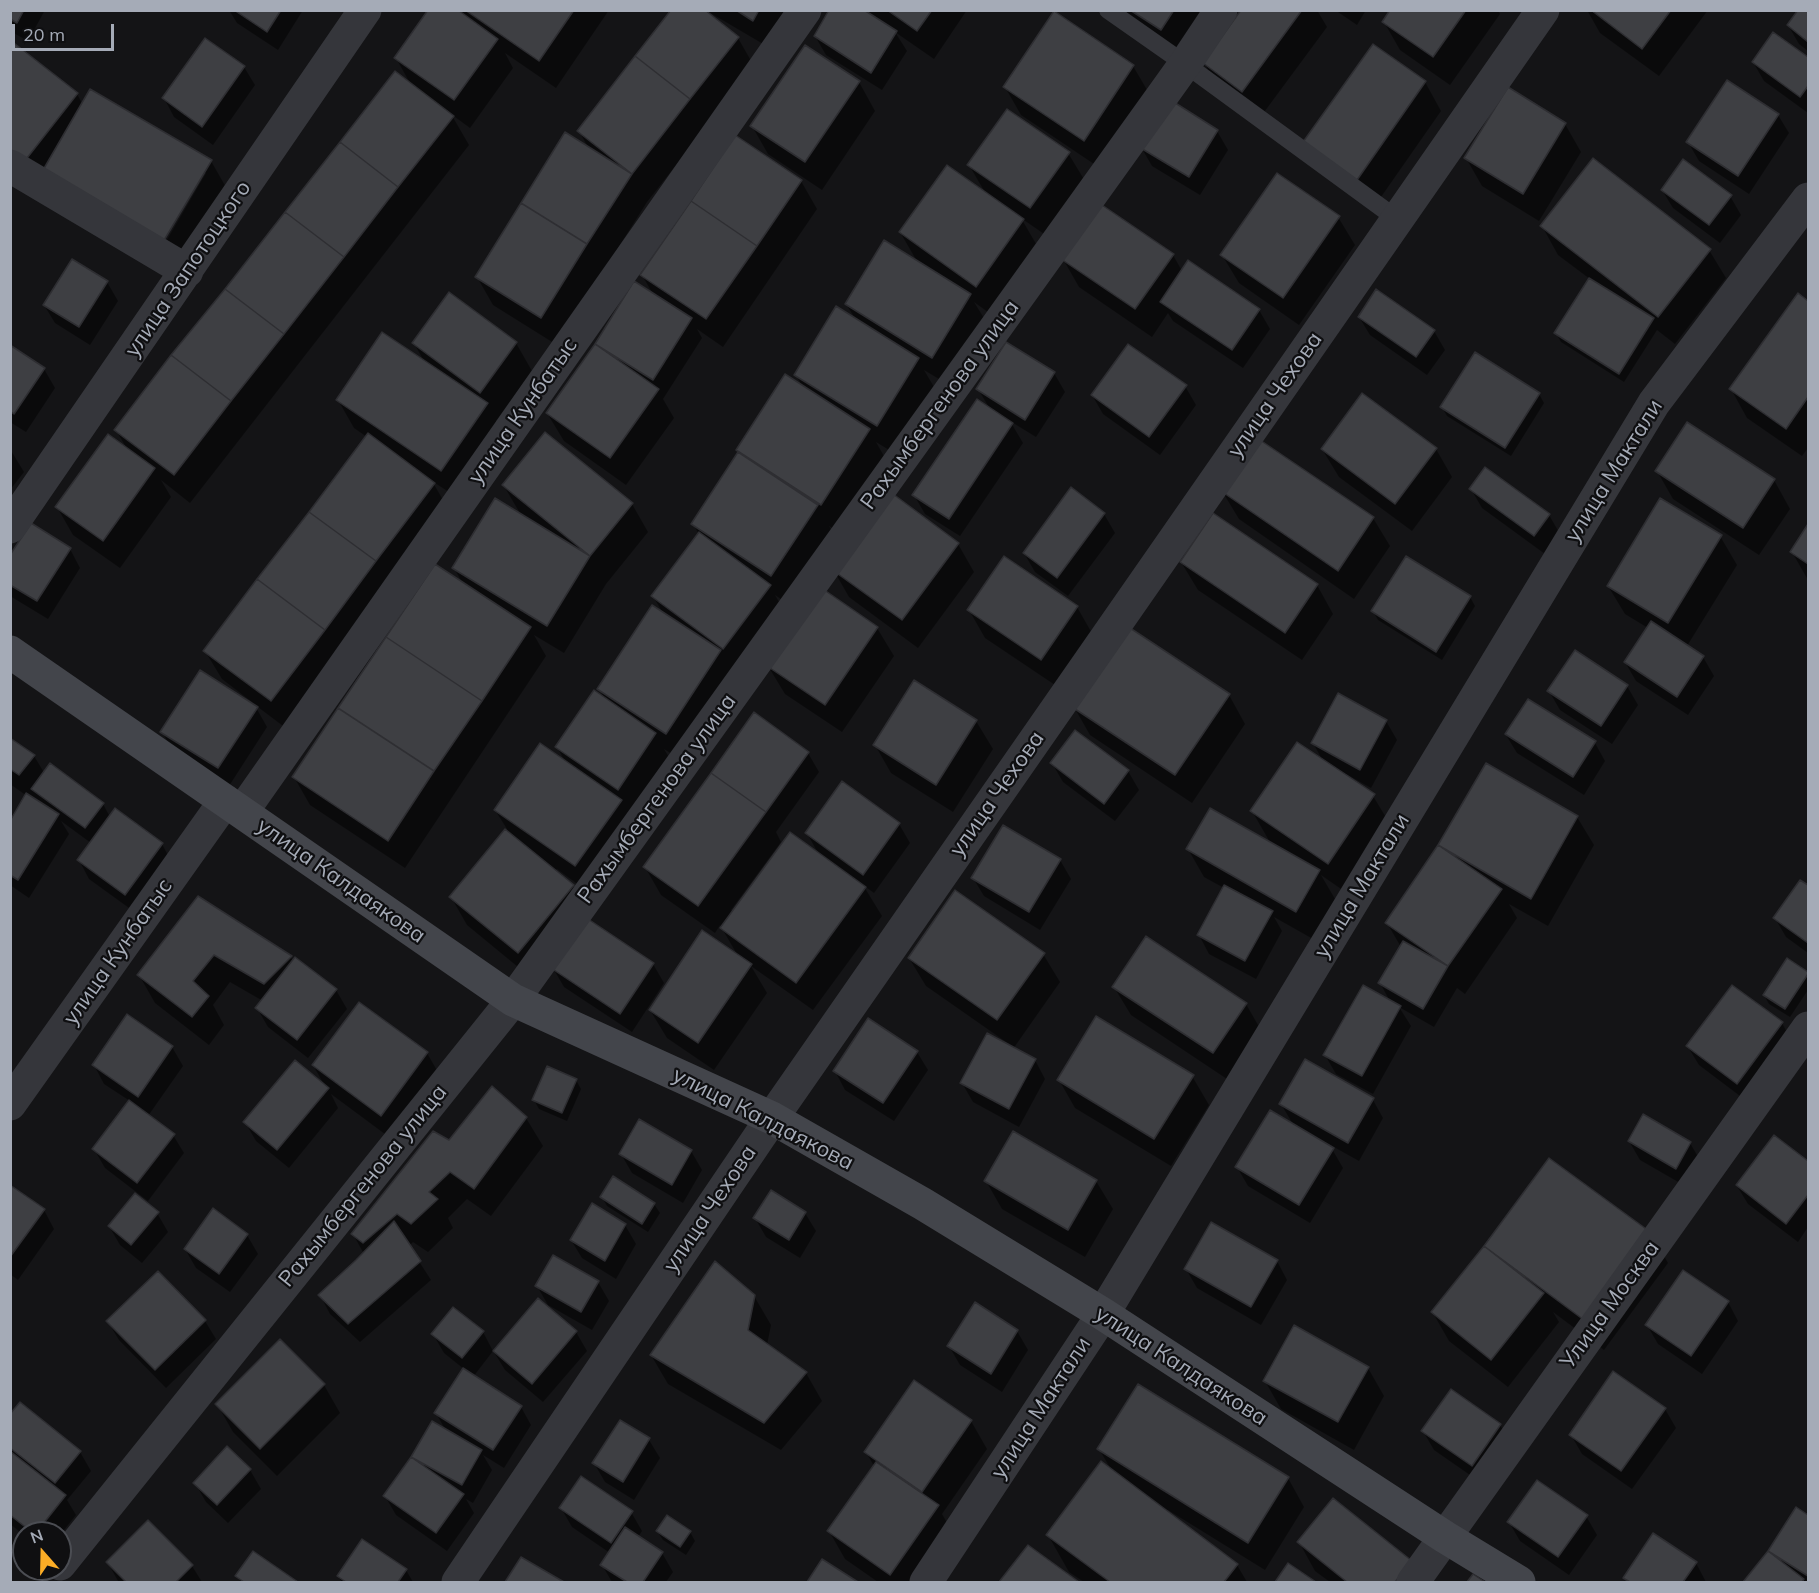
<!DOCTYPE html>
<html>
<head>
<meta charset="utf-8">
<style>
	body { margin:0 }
	#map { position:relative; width:1819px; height:1593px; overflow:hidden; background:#141416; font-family:Mulish,sans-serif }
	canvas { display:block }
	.frame { position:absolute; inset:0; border:12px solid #a5abb7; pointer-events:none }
	.north { position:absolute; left:12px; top:1521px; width:60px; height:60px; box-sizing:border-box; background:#0f0f11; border:2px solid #4b4d53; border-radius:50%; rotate:340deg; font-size:16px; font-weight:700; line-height:24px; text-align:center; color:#a5abb7 }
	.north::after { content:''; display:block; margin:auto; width:21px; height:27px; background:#fcad26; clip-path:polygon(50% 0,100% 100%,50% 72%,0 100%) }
	.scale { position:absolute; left:12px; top:24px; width:102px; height:27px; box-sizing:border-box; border:3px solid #a5abb7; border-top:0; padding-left:8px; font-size:18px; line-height:21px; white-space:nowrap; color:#a5abb7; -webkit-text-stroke:4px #0f0f11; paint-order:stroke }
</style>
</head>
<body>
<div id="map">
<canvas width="1819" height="1593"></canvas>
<div class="frame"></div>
<div class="north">N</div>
<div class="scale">20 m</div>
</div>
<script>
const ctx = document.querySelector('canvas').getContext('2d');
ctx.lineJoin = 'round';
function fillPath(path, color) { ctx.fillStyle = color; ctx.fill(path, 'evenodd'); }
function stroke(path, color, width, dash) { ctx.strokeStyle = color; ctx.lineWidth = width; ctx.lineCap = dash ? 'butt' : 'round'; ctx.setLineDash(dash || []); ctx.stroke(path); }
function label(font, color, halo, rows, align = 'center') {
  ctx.font = font + ' Mulish,sans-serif'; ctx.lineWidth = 4.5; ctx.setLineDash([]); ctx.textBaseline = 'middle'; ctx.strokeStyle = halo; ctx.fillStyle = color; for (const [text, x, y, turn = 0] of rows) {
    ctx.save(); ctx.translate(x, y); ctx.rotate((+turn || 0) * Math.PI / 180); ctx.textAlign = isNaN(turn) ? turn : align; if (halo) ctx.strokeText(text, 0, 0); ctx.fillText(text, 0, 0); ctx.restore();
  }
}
const shadow = new Path2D(`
	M10 10H45L28 41 10 31Z
	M229 10H303L278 50 237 23Z
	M430 10H609L556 88 505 53 513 68 470 128 451 114 469 145 190 503 161 480 171 497 120 568 73 535 57 507 127 449 116 430 411 85 396 58Z
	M673 10H792L770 48 707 11 705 13 738 38 754 66 647 202 557 345 493 305 477 277 589 149 579 131Z
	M865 10H967L934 59 895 32 907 51 882 90 826 55 815 36Z
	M1104 10H1208L1178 58Z
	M1243 10H1317L1327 27 1259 119 1221 92 1204 63Z
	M1335 10H1366L1357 25Z
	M1392 10H1498L1500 14 1450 85 1400 50 1384 22Z
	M1587 10H1708L1659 76 1600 33Z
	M1800 10H1808V51L1799 44 1788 25Z
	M1054 13 1133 66 1150 95 1100 168 1021 115 1005 87Z
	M1774 34 1808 59V113L1764 81 1753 62Z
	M10 42 77 94 83 105 211 161 227 189 177 275 10 173ZM202 173H206L158 255 155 253Z
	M1373 46 1425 82 1441 111 1374 207 1321 171Z
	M244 67 255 85 213 145 174 117 164 98Z
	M859 82 875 111 822 190 768 154 752 126Z
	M1169 101 1217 131 1228 150 1200 195 1152 166 1141 147Z
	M1778 115 1789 133 1749 194 1699 161 1688 142Z
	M1565 124 1581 152 1539 221 1482 186 1466 158Z
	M1068 153 1085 181 1047 236 1021 218 1039 249 992 315 974 302 987 323 949 385 924 370 934 387 894 453 876 442 885 458 838 532 829 526 834 534 788 604 775 595 786 614 740 676 730 669 736 679 683 761 664 749 672 762 634 817 627 812 637 829 591 894 557 869 555 871 573 886 590 914 585 919 653 964 664 983 632 1032 564 987 553 968 535 981 467 925 451 897 507 829 495 810 566 763 557 747 605 699 599 689 664 615 653 596 699 534 693 524 739 453 738 450 803 388 796 375 856 320 846 304 918 263 900 232 986 194 969 165Z
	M801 181 817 209 723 347 697 329 702 338 663 399 674 418 626 485 564 441 547 413 596 345 654 296 642 275Z
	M1662 190 1730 196 1741 215 1720 243 1673 208Z
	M1338 217 1355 245 1299 325 1239 283 1222 255Z
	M1542 226 1709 250 1726 278 1675 344 1657 330 1624 382 1561 342 1556 333 1590 279 1558 255Z
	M1173 255 1182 271 1259 310 1270 329 1243 368 1173 321 1168 313 1152 337 1079 287 1063 259Z
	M107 282 118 301 90 345 55 323 44 305Z
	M1798 296 1808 303V448L1802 456 1747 418 1731 389Z
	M1359 317 1434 331 1445 350 1427 375 1370 335Z
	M414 343H516L532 371 496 421 503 433 458 498 432 481 450 512 287 729 254 704 267 727 229 786 173 751 162 732 251 704 252 702 222 679 205 651 367 437 354 428 338 400 425 363Z
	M1007 344 1054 373 1065 392 1036 437 1010 421 1023 443 960 536 925 514 914 495 990 409 978 389Z
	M10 346 44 369 55 388 26 432 10 422Z
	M1185 386 1196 405 1160 455 1103 414 1092 395Z
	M1539 394 1544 403 1511 456 1447 416 1442 407Z
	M1257 440 1373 518 1390 546 1354 599 1239 519 1222 491Z
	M10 449 24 472 10 490Z
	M1322 449H1436L1452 477 1412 531 1339 477Z
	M1657 471 1774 480 1790 509 1759 555 1673 499Z
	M504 486 632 504 648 532 606 584 564 653 534 635 546 656 405 868 310 805 294 777 463 584 454 568 521 515Z
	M1071 489 1104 514 1115 533 1068 596 1035 572 1024 553Z
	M1471 489 1549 515 1560 534 1545 554 1482 508Z
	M1808 527V580L1792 552Z
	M1720 536 1737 565 1687 646 1703 657 1714 676 1688 715 1636 681 1625 662 1648 628 1625 614 1608 586Z
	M958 544 974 572 918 648 849 597 833 569Z
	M70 549 80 568 48 619 10 596V558Z
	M1181 562 1317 585 1333 614 1302 660 1198 590Z
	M1470 597 1475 606 1442 660 1378 620 1373 611Z
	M1077 607 1093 635 1058 687 985 638 969 610Z
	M877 628 894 656 842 732 785 694 768 666Z
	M1627 686 1638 705 1612 744 1560 710 1549 691Z
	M1229 695 1245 724 1192 803 1090 735 1074 707Z
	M976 721 993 749 953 812 891 773 875 745Z
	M1386 721 1397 740 1371 788 1346 774 1345 776 1373 796 1390 824 1344 891 1321 875 1335 899 1313 939 1274 917 1282 931 1256 979 1209 954 1199 935 1224 888 1204 877 1188 849 1271 844 1252 811 1323 761 1313 743Z
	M1506 735 1595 743 1605 761 1584 795 1517 753Z
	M10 740 34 756 45 774 103 804 110 817 162 844 172 863 136 913 89 879 79 860 91 843 61 821 69 834 29 898 10 885V824L27 796 10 784Z
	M808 753 819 772 776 832 781 842 731 910 734 912 819 855 807 833 899 824 910 843 874 893 863 885 882 916 813 1010 751 966 767 993 714 1070 667 1038 650 1010 738 956 720 925 715 933 661 895 645 867Z
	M1052 763 1128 771 1139 790 1115 821 1063 782Z
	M1487 765 1577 817 1594 845 1548 926 1509 904 1517 918 1465 994 1457 988 1434 1027 1399 1007 1411 1026 1373 1094 1336 1074 1325 1055 1391 1003 1380 983 1401 947 1387 923 1440 846Z
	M1060 860 1071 879 1040 930 984 896 973 878Z
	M1801 882 1808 887V953L1786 937 1775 918Z
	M199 898 291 958 293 961 336 990 347 1009 308 1058 268 1027 257 1008 263 1001 230 982 213 1005 224 1025 209 1045 155 1003 139 975Z
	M1043 954 1060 982 1013 1049 1035 1060 1045 1079 1019 1127 973 1102 962 1083 1009 1044 926 986 909 958Z
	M1787 960 1808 974V990L1790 1017 1769 1004 1764 995Z
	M1114 987 1246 1004 1262 1032 1230 1081 1131 1015Z
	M1782 1023 1792 1042 1748 1102 1699 1065 1688 1047Z
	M172 1047 183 1066 148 1116 173 1135 184 1153 148 1201 105 1168 94 1149 130 1101 104 1084 94 1065Z
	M917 1052 928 1070 894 1121 845 1090 835 1071Z
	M427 1053 443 1081 397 1143 331 1094 338 1108 289 1168 256 1141 245 1122 326 1088 313 1065Z
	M1192 1076 1209 1105 1171 1166 1075 1108 1059 1080Z
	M576 1080 581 1089 567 1121 539 1109 534 1100Z
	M492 1088 526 1118 543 1146 491 1216 467 1199 448 1218 453 1228 428 1252 413 1242 409 1246 431 1280 360 1342 330 1314 320 1295 364 1254 353 1234 449 1142Z
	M1373 1100 1383 1118 1359 1161 1325 1142 1324 1144 1332 1149 1343 1168 1310 1223 1248 1186 1237 1167 1294 1126 1281 1104Z
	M1774 1137 1808 1163V1227L1798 1242 1748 1204 1737 1186Z
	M1629 1141 1690 1143 1701 1162 1687 1187 1640 1160Z
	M691 1151 702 1170 683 1203 632 1173 621 1154Z
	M1549 1160 1652 1235 1668 1263 1604 1350 1553 1312 1559 1322 1508 1387 1449 1341 1433 1313 1485 1247Z
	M986 1181H1096L1113 1209 1085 1257 1002 1209Z
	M10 1187 44 1210 54 1229 18 1280 10 1274Z
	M602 1197 654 1204 660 1213 648 1232 607 1206Z
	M592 1205 625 1225 636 1244 616 1279 582 1258 571 1240Z
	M157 1213 168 1232 142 1263 120 1245 109 1226Z
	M805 1213 816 1231 800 1258 766 1237 755 1218Z
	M247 1235 258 1254 230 1292 196 1268 185 1249Z
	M1277 1261 1287 1280 1261 1325 1197 1288 1186 1269Z
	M598 1282 609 1301 592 1330 548 1305 537 1286Z
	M754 1296 771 1325 767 1345 806 1373 822 1401 781 1450 668 1384 651 1355Z
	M1728 1302 1738 1321 1702 1374 1658 1344 1647 1325Z
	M975 1304 1017 1331 1028 1350 1002 1392 960 1365 949 1346Z
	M205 1321 216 1339 166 1388 119 1340 108 1322Z
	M483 1332 493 1351 473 1377 521 1407 531 1425 504 1468 483 1455 492 1470 473 1503 466 1499 474 1513 447 1551 396 1515 385 1496 413 1457 446 1431 436 1413 464 1369 444 1353 433 1334Z
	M576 1332 587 1351 543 1402 505 1370 494 1352Z
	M1368 1368 1384 1396 1354 1450 1281 1409 1265 1381Z
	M324 1385 340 1413 277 1476 233 1432 217 1404Z
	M1665 1409 1676 1428 1632 1489 1582 1454 1571 1435Z
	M10 1417 80 1452 91 1471 67 1500 76 1515 60 1535V1533H24V1535L10 1524Z
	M971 1421 987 1449 942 1514 954 1535 921 1582H878L845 1559 829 1531 874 1466 866 1452Z
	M1500 1425 1511 1444 1483 1484 1434 1450 1423 1431Z
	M649 1440 660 1458 634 1500 605 1482 594 1463Z
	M228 1448 250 1470 261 1489 228 1523 206 1502 195 1483Z
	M1099 1449 1288 1478 1304 1507 1265 1570 1168 1510 1167 1512 1237 1565 1247 1582H1084L1069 1572 1048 1535 1112 1471Z
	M561 1508 631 1512 642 1531 638 1537 662 1553 673 1572 666 1582H612L602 1565 610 1553 572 1527Z
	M1796 1509 1808 1517V1582H1745L1769 1552Z
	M1586 1516 1597 1535 1569 1575 1520 1541 1509 1522Z
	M148 1522 192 1566 202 1582 118 1581 108 1563Z
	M657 1531 690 1532 695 1541 686 1555 663 1540Z
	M1299 1542 1422 1582H1330L1315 1571Z
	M1028 1547 1076 1582H1001Z
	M254 1553 296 1582H241L237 1576Z
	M522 1559 561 1582H507Z
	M822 1561 855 1582H809Z
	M1696 1563 1706 1582H1628L1625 1578Z
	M1289 1565 1313 1582H1276Z
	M406 1570 413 1582H342L338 1576Z`);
const building = new Path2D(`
	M10 10H24L17 23 10 19Z
	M234 10H281L267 32Z
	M428 10H458L498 39 454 100 394 58Z
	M465 10H574L539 61Z
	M671 10H705L739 37 690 99 635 56Z
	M736 10H759L753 21Z
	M829 10H864L897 31 871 73 814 36Z
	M887 10H932L917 31Z
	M1130 10H1174L1161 30Z
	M1241 10H1302L1242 92 1203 63Z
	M1390 10H1466L1433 57 1382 22Z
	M1591 10H1671L1642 49Z
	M1798 10H1808V42L1787 25Z
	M1054 11 1134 65 1084 141 1003 87Z
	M1773 32 1808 57V86L1800 97 1752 62Z
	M205 38 245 66 202 127 162 98Z
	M10 40 78 93 20 167 10 159Z
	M1373 44 1426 81 1357 180 1303 142Z
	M805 45 860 81 805 162 750 126Z
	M635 56 690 99 632 174 577 131Z
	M395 71 454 116 398 187 340 142Z
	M1727 80 1779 114 1738 176 1686 142Z
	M1508 87 1566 123 1523 194 1464 158Z
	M90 89 212 160 160 247 39 177Z
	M1169 99 1218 130 1189 177 1139 147Z
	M1007 109 1070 152 1030 208 967 165Z
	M565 132 632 174 587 244 521 203Z
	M735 135 802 180 757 246 691 201Z
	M340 142 398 187 344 257 285 212Z
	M1593 158 1711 249 1658 317 1540 226Z
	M1683 159 1732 195 1709 225 1661 190Z
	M947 165 1024 219 976 287 899 232Z
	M1277 173 1340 216 1283 298 1220 255Z
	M691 201 757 246 706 319 640 275Z
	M521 203 587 244 541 318 475 277Z
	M1099 203 1174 254 1135 309 1061 259Z
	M285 212 344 257 284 334 225 289Z
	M884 240 971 294 932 358 845 304Z
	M72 259 108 281 79 327 43 305Z
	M1188 260 1260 309 1232 350 1160 302Z
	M1589 278 1654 318 1619 374 1554 333Z
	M634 281 692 318 653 380 595 344Z
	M225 289 284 334 231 401 171 355Z
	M1376 289 1435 330 1416 357 1358 317Z
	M449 292 517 342 480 393 412 343Z
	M1798 293 1808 301V397L1786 429 1729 389Z
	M836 306 919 358 877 426 794 375Z
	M382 332 488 403 441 471 336 400Z
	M1006 342 1055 372 1025 420 976 389Z
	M595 344 659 389 610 458 546 413Z
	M1128 344 1187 385 1149 437 1091 395Z
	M10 345 45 368 14 414 10 411Z
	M1475 352 1540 393 1505 448 1440 407Z
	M171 355 231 401 174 475 114 430Z
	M785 374 870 429 821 505 736 450Z
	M1362 393 1437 448 1395 504 1321 449Z
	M977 399 1013 423 949 519 912 495Z
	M1687 422 1775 479 1743 528 1655 471Z
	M545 432 633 503 590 556 502 485Z
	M368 433 435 483 376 561 309 512Z
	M108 434 155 468 103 541 55 507Z
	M1257 438 1374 517 1338 571 1221 491Z
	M738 452 818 505 771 576 691 524Z
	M1485 467 1550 514 1534 536 1469 489Z
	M1071 487 1105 513 1057 578 1023 553Z
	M889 491 959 543 902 620 831 569Z
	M495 498 590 556 547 626 452 568Z
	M1660 498 1722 535 1668 623 1607 586Z
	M309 512 376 561 325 630 257 579Z
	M1213 513 1318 584 1285 633 1180 562Z
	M31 523 71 548 37 601 10 585V555Z
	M1808 524V564L1790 552Z
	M699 532 771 585 723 649 651 596Z
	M1004 556 1078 606 1041 660 967 610Z
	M1406 556 1471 596 1436 652 1371 611Z
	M435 564 531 627 482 701 386 637Z
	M257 579 325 630 271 701 203 651Z
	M820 587 878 627 825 705 767 666Z
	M652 605 721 650 666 734 597 689Z
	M1651 621 1704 656 1677 697 1624 662Z
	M1127 626 1230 694 1175 775 1072 707Z
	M386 637 482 701 434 771 338 708Z
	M1575 650 1628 685 1601 726 1547 691Z
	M200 670 258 707 218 768 160 732Z
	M914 680 977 720 936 785 873 745Z
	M594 690 656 733 618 790 555 747Z
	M1338 693 1387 720 1360 770 1311 743Z
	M1528 699 1596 741 1573 777 1505 734Z
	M338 708 434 771 388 841 292 777Z
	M754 712 809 752 766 812 711 773Z
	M1075 730 1129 770 1104 804 1050 763Z
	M10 738 35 755 19 775 10 769Z
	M1297 742 1375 794 1328 864 1250 811Z
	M540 743 622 800 575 866 494 810Z
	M50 763 104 803 85 828 31 789Z
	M1486 763 1578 816 1531 899 1438 845Z
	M711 773 766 812 698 906 643 867Z
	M842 781 900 823 863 875 805 833Z
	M26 793 59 814 18 880 10 875V821Z
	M115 808 163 843 125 895 77 860Z
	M1210 808 1320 870 1296 912 1186 849Z
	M1003 825 1061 859 1029 912 971 878Z
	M505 829 574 885 518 953 449 897Z
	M790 832 866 887 796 983 720 928Z
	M1438 845 1502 889 1448 966 1385 923Z
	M1800 880 1808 885V943L1773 918Z
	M1224 885 1273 911 1245 961 1197 935Z
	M955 890 1045 953 997 1020 908 958Z
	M198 896 292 956 264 984 214 955 193 981 209 996 192 1017 137 975Z
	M585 917 654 963 620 1014 551 968Z
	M702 930 752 964 698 1043 649 1010Z
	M1146 936 1247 1003 1213 1053 1112 987Z
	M1403 941 1448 966 1423 1009 1378 983Z
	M295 957 337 989 297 1040 255 1008Z
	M1787 958 1808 972V974L1785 1009 1763 995Z
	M1363 985 1401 1006 1362 1076 1323 1055Z
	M1732 985 1783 1022 1737 1084 1686 1046Z
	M359 1002 428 1052 381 1116 312 1065Z
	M127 1014 173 1046 138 1097 92 1065Z
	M1096 1016 1194 1075 1154 1139 1057 1080Z
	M868 1018 918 1051 883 1103 833 1071Z
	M987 1033 1036 1059 1009 1109 960 1083Z
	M1305 1059 1374 1098 1348 1143 1279 1104Z
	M295 1060 329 1088 277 1150 243 1122Z
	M547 1066 577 1079 562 1113 532 1100Z
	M492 1086 527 1117 474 1189 450 1172 429 1192 438 1199 411 1224 397 1214 363 1243 351 1234 433 1131 449 1140Z
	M129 1100 175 1134 137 1183 92 1149Z
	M1270 1110 1334 1148 1299 1205 1235 1167Z
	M1643 1114 1691 1142 1676 1169 1628 1141Z
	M639 1119 692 1150 672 1185 619 1154Z
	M1013 1131 1097 1180 1068 1230 984 1181Z
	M1774 1135 1808 1161V1195L1786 1224 1736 1185Z
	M1549 1158 1653 1234 1588 1323 1484 1246Z
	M613 1176 655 1203 642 1224 600 1197Z
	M10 1185 45 1209 10 1257Z
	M771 1190 806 1212 789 1240 753 1218Z
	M135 1193 159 1212 131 1245 108 1226Z
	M592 1203 626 1224 605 1261 570 1240Z
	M213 1208 248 1234 219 1274 184 1249Z
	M394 1221 421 1261 348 1324 318 1295 356 1260Z
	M1211 1222 1278 1260 1251 1307 1184 1269Z
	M1484 1246 1544 1293 1491 1360 1431 1312Z
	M553 1255 599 1281 581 1312 535 1286Z
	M715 1261 755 1295 748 1330 807 1372 764 1423 650 1355Z
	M1683 1270 1729 1301 1691 1356 1645 1325Z
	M158 1271 206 1320 155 1370 106 1321Z
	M538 1298 577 1331 532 1384 493 1351Z
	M975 1302 1018 1330 991 1374 947 1346Z
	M453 1307 484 1331 462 1358 431 1334Z
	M1294 1325 1369 1367 1338 1422 1263 1381Z
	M280 1339 325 1384 260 1449 215 1404Z
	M463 1368 522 1406 493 1450 434 1413Z
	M1613 1371 1666 1408 1621 1471 1569 1435Z
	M914 1380 972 1420 922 1492 864 1452Z
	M1138 1384 1289 1477 1248 1543 1097 1449Z
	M1451 1389 1501 1424 1472 1466 1421 1431Z
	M20 1402 81 1451 55 1483 10 1448V1414Z
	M620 1420 650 1438 623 1482 592 1463Z
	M432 1421 482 1450 462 1485 411 1457Z
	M227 1446 251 1469 217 1505 193 1483Z
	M10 1451 66 1495 36 1533H33L10 1515Z
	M411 1457 464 1494 436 1533 383 1496Z
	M1101 1461 1238 1564 1224 1582H1110L1046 1535Z
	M876 1462 939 1505 890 1575 827 1531Z
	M581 1476 633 1511 611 1543 559 1508Z
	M1537 1480 1588 1515 1558 1557 1507 1522Z
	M1333 1498 1412 1561 1395 1582H1347L1297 1542Z
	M1796 1507 1808 1515V1576L1768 1551Z
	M667 1515 691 1531 680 1547 656 1531Z
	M148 1520 193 1565 176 1582H126L106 1562Z
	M625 1527 663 1552 643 1582H627L600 1565Z
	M1653 1533 1697 1562 1683 1582H1630L1623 1578Z
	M362 1539 407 1569 398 1582H346L337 1576Z
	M1028 1545 1079 1582H999Z
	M253 1551 298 1582H244L235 1576Z
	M1768 1551 1804 1579 1802 1582H1743Z
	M521 1557 564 1582H505Z
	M822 1559 858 1582H807Z
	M1288 1563 1316 1582H1275Z
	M1473 1574 1485 1582H1467Z`);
const lane = new Path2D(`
	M1108 10 1185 64 1397 219`);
const street = new Path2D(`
	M10 166 187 271
	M10 527 365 10
	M242 812 805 10
	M10 1104 225 801
	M60 1564 513 1000 1185 64 1221 10
	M458 1582 772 1118 1543 10
	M926 1582 1103 1314 1654 403 1808 199
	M1413 1582 1808 1028`);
const secondary = new Path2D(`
	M10 652 513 1000 772 1118 923 1204 1103 1314 1445 1537 1519 1582`);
const streetNames = [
	["улица Запотоцкого",188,269,-56],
	["улица Чехова",1275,395,-55],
	["Рахымбергенова улица",940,405,-54],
	["улица Кунбатыс",523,411,-55],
	["улица Мактали",1614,471,-58],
	["улица Чехова",997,794,-55],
	["Рахымбергенова улица",657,799,-54],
	["улица Калдаякова",341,881,35],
	["улица Мактали",1362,886,-59],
	["улица Кунбатыс",118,952,-55],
	["улица Калдаякова",763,1119,27],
	["Рахымбергенова улица",363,1186,-51],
	["улица Чехова",710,1209,-56],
	["Улица Москва",1610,1305,-54],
	["улица Калдаякова",1181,1366,33],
	["улица Мактали",1041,1408,-57]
];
fillPath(shadow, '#0007');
fillPath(building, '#3e3f43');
stroke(building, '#2e2e32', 1.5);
stroke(lane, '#35363b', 18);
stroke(street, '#35363b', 33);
stroke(secondary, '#43454b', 33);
label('22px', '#a5abb7', '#0f0f11', streetNames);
</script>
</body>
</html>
